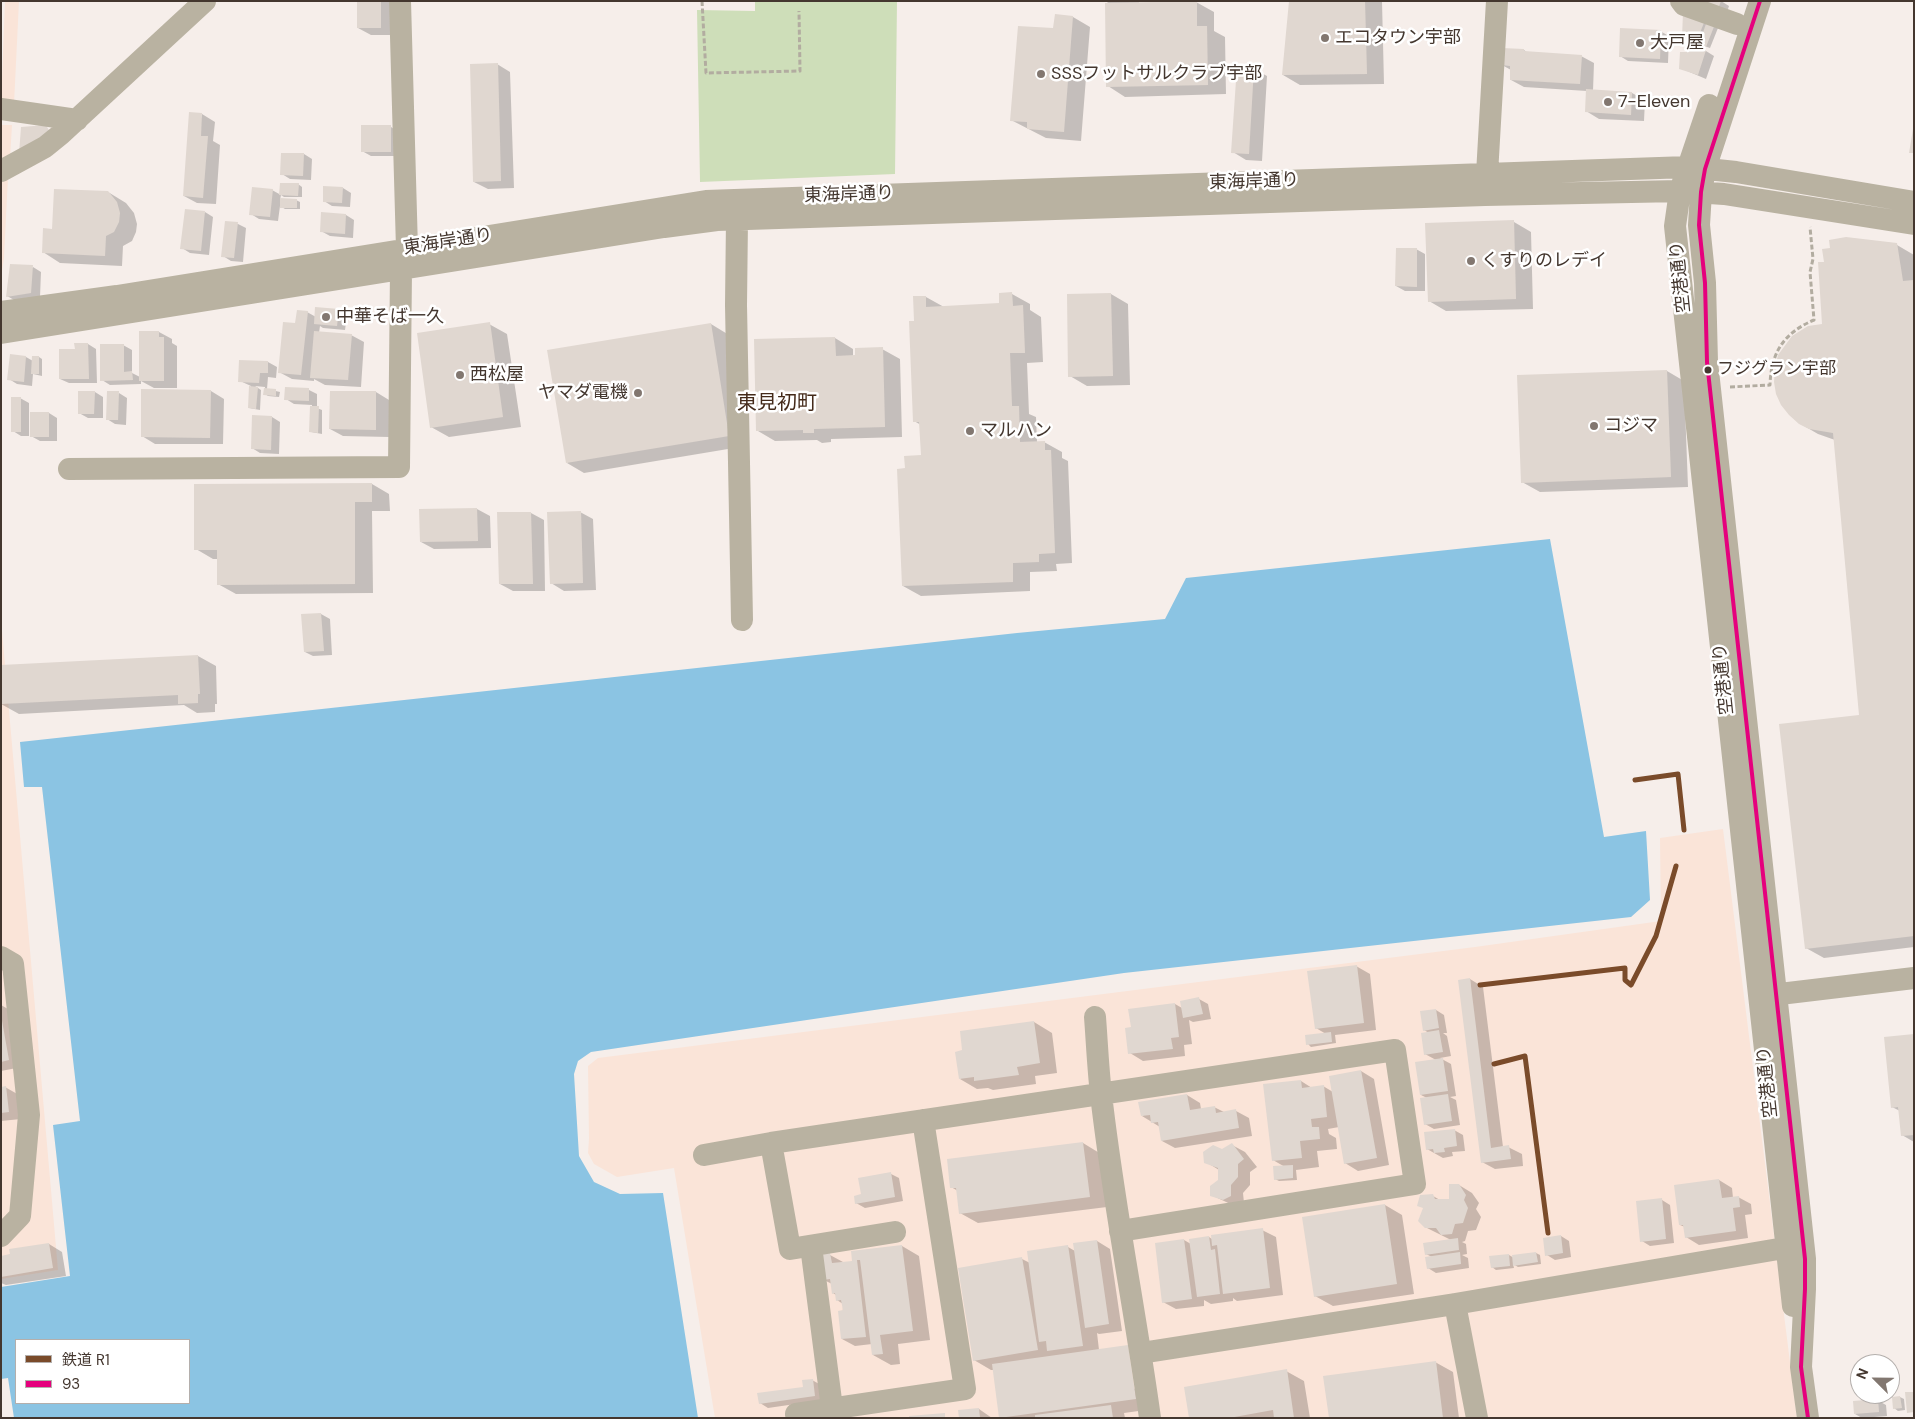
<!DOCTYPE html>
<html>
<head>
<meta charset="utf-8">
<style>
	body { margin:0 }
	#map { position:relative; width:1915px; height:1419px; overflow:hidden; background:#f6eeea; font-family:"DM Sans","Noto Sans JP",sans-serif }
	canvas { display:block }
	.frame { position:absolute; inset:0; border:2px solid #44372f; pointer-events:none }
	.legend { position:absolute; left:15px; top:1339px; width:175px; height:65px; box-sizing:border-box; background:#fff; border:1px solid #b4afac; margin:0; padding:6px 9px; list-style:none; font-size:15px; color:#44372f }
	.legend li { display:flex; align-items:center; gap:10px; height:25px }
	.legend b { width:25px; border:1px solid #b4afac }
	.north { position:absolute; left:1850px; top:1354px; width:50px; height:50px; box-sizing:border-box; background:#fff; border:1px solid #b4afac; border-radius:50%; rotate:293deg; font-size:14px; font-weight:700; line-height:20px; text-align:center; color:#44372f }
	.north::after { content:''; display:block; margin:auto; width:18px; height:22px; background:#827770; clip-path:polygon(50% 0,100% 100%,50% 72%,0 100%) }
</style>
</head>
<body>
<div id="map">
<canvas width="1915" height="1419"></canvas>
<div class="frame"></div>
<ul class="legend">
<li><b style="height:6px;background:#7a4b2a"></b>鉄道 R1</li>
<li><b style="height:6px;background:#e5007d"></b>93</li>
</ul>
<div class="north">N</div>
</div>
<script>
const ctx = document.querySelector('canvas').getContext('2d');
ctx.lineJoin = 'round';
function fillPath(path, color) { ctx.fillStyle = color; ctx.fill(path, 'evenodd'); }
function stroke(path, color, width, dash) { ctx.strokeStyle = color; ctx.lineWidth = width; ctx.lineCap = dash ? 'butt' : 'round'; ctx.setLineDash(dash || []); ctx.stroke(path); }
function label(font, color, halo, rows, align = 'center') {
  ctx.font = font + ' "DM Sans","Noto Sans JP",sans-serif'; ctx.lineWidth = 5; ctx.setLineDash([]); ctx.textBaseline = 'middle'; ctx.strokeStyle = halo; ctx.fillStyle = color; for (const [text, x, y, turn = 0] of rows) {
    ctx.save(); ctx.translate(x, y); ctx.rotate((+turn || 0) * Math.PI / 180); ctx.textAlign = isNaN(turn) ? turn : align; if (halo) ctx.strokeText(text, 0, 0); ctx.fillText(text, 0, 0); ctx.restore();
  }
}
const built = new Path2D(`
	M5 1H19L14 104H1Z
	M1 125H12L10 158 1 163Z
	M8 177 4 258 1 278V180Z
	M1 619 58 1270 1 1279Z
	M1723 829 1797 1418H715L674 1168 617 1177 594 1164 588 1153 589 1139 588 1066 598 1058 1475 947 1661 921 1660 838Z`);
const green = new Path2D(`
	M755 1H897L895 174 700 182 697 10 755 11Z`);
const water = new Path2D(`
	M1550 539 1604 837 1646 831 1650 900 1631 917 1124 973 591 1052 578 1061 574 1074 579 1156 594 1182 620 1194 663 1193 698 1418H14L8 1378 1 1379V1287L70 1276 53 1125 80 1121 42 787H24L20 742 1017 633 1165 619 1186 578ZM16 1340H189V1403H16Z`);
const shadow = new Path2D(`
	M358 1H393L394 35H371L358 28Z
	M1105 1H1139V3L1196 2 1214 12V31L1225 37 1226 94 1125 97 1108 86 1110 4Z
	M1290 1H1382L1384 84 1300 85 1283 75Z
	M1700 1H1721L1729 6 1727 12Z
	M1684 14 1718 28 1710 48 1692 42 1683 37Z
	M1073 17 1090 27 1081 141 1046 138 1011 120 1054 29Z
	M1660 31 1669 36 1668 63 1628 61 1620 56Z
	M1524 50 1528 53 1581 56 1594 63 1593 91 1632 93 1645 100 1644 121 1599 119 1586 111 1587 91 1524 87 1511 80V70L1502 65Z
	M1706 51 1714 56 1706 79 1680 68Z
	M497 64 510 72 514 188 488 189 474 182Z
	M1238 68 1254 69 1267 76 1262 161 1246 160 1233 152Z
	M202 114 215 122 213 141 220 145 216 204 197 203 184 196Z
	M391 127 399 132V156H371L362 151Z
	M304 154 312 159 311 180 290 179 282 174Z
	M281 184H298L302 187V197H284L281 195 280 200H296L300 202V209H285L280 206 278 221 259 219 251 214 253 188 272 190 281 195Z
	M343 188 351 193 350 207 332 206 324 201Z
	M108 192 126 203 134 213 137 224 136 232 132 241 123 246 122 266 60 263 43 252 53 230Z
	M205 212 213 217 209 255 190 253 182 248Z
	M322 213 346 215 354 220 353 238 330 236 321 231Z
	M226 222 238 224 246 228 243 262 231 261 223 256Z
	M1514 222 1531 232 1533 309 1446 311 1429 301Z
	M1897 245 1914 255V947L1824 958 1806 948 1860 716 1835 440 1818 434 1799 423 1823 325Z
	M1416 249 1425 254V291H1405L1396 286Z
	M33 267 41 272 40 297 16 301 7 296Z
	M1012 294 1030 304V310L1041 317 1043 362 1027 363 1029 414 1036 417 1037 442H1044L1062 452V458L1068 461 1072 563 1056 564 1057 571 1030 572V591L921 596 903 586 906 469 922 456 921 425 914 421 915 322 926 297 944 307 1000 305Z
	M1111 294 1128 304 1130 385 1087 386 1070 376Z
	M338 310 347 315 345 330 323 328 320 326 319 333 351 335 364 342 361 387 325 385 314 379V381L292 379 279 372 297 325 307 312 316 317Z
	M489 324 507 334 521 427 449 437 431 427Z
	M711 324 729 335 746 446 584 473 567 463Z
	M159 332 172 339V343L177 346V388H154L141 381V384L110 385 102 380 123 345 132 350V373L140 377Z
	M835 338 853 349V357L882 349 900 359 902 437 831 439V442L822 443 817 440 775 441 758 431Z
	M88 344 96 349 97 383H69L60 379 76 350Z
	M11 356 26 357 33 361 39 357 42 359V376L33 374 32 386 17 384 9 379Z
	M240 361 268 362 277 367 276 378 268 377 267 389 280 392 279 397 268 396 265 394V387L255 386 261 390 260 410 249 408 251 386 240 381Z
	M1667 371 1684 381 1688 487 1540 492 1522 482Z
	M309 390 317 394V408L322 410V434L311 432 312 405 294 404 286 399Z
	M211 391 224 399 223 444H155L142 436Z
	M95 392 103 397V418H88L79 413Z
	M331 392H376L389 400V437L343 436 330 429Z
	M119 393 127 398 126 425 115 424 107 419Z
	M20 398 29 403V436H21L13 431Z
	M49 413 57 418V441H40L31 436Z
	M272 417 280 422 279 454 260 453 252 448Z
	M372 484 389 494 390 511H372L373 593 236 594 218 584V559H213L196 549Z
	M477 509 490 516 491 548 434 549 421 542Z
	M580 512 593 519 596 590 564 591 551 583Z
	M531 513 544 520 545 591H513L500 584Z
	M321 614 330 619 332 655 313 656 305 652Z
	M198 656 216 666 217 704H215V712L197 713 184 705 19 714 1 704Z
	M1356 966 1370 974 1376 1030 1335 1035 1336 1043 1311 1047 1308 1044 1326 1034 1316 1028Z
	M1470 979 1483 987 1503 1147H1508L1522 1154 1523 1166 1495 1169 1482 1162Z
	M1199 999 1208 1004 1211 1019 1193 1022 1189 1020 1192 1044 1184 1045 1185 1056 1143 1061 1130 1053 1132 1028 1130 1010 1175 1004 1182 1008Z
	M1 1005 13 1012 22 1067 1 1071Z
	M1436 1010 1444 1015 1447 1033H1443L1447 1036 1451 1056 1440 1058 1451 1064 1456 1096 1450 1097 1456 1100 1460 1125 1434 1129 1425 1124 1427 1098 1421 1095 1436 1060 1425 1054 1429 1033 1424 1030Z
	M1034 1022 1052 1033 1057 1073 1035 1076 1036 1084 993 1090 988 1088 977 1089 960 1079Z
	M1914 1036V1142L1902 1135 1900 1111 1892 1107Z
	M1361 1071 1374 1079 1389 1165 1358 1171 1345 1163 1339 1127 1328 1129 1329 1134 1336 1138 1337 1149 1317 1151 1319 1167 1296 1170 1297 1180 1279 1181 1275 1179 1285 1167 1273 1160 1301 1081 1312 1088 1323 1086 1333 1092Z
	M1 1076 2 1088 5 1087 19 1095 21 1119 1 1121Z
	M1187 1095 1200 1103 1201 1109 1214 1107 1224 1112 1236 1111 1249 1118 1252 1136 1175 1148 1162 1141 1160 1127 1142 1116Z
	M1454 1130 1463 1135 1465 1151 1452 1152 1453 1156 1443 1158 1427 1149Z
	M1083 1143 1101 1154 1107 1207 978 1223 960 1213 958 1191 951 1187Z
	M1232 1145 1245 1152 1257 1167 1250 1172V1185L1243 1193 1244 1203 1237 1207 1211 1195 1219 1180V1170L1206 1162Z
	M891 1174 899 1178 903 1201 865 1208 856 1203 863 1195Z
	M1719 1180 1732 1188 1733 1198 1738 1197 1751 1204 1752 1214 1745 1215 1748 1238 1699 1245 1686 1237 1685 1227 1680 1225Z
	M1459 1185 1472 1193 1479 1203 1476 1209 1481 1217 1476 1230 1468 1231 1465 1241 1462 1242 1466 1244 1467 1254 1462 1255 1468 1258 1469 1268 1436 1273 1428 1268 1432 1257 1426 1254 1451 1240 1425 1227 1433 1196 1440 1200H1450Z
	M1662 1200 1670 1205 1674 1243 1650 1246 1642 1241Z
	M1385 1205 1402 1215 1414 1294 1333 1306 1315 1296Z
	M1262 1230 1276 1237 1283 1295 1237 1301 1233 1298V1301L1211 1304 1204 1300V1306L1176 1309 1163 1302 1156 1244 1184 1240 1191 1244 1209 1237 1212 1239Z
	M1561 1236 1569 1241 1571 1257 1555 1260 1547 1255Z
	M1097 1241 1110 1249 1122 1331 1099 1334 1097 1333 1099 1350 1153 1409 1124 1413 1125 1418H1001L994 1370H991L974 1360 1022 1259 1030 1263 1068 1247 1075 1251 1074 1244Z
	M49 1244 62 1252 66 1276 6 1285 1 1283V1257Z
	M902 1246 919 1256 930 1340 898 1344 900 1364 891 1365 873 1355 872 1344 855 1346 842 1339 843 1304 837 1300 836 1295 833 1293 832 1284 824 1280 830 1255 843 1262H856L853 1260Z
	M1536 1253 1540 1255 1541 1264 1518 1267 1513 1264 1514 1268 1496 1270 1492 1267 1509 1255 1514 1258Z
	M1435 1362 1453 1372 1459 1418H1330Z
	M1286 1371 1304 1381 1310 1418H1190Z
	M812 1380 821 1385 823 1400 768 1408 760 1403 804 1388Z
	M1900 1397 1904 1399 1905 1410 1898 1411 1894 1408Z
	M1877 1400 1886 1405 1887 1416 1862 1418 1855 1414Z
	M979 1409 992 1418H960Z`);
const building = new Path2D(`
	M357 1H381V28H357Z
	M1197 1V26H1207L1208 85 1106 87 1105 3Z
	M1289 1H1365L1367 74 1282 75Z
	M1699 1H1721L1718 9Z
	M1683 12 1705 20 1696 43 1682 38Z
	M1055 14 1073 16 1064 132 1027 129V122L1010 121 1018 26 1053 28Z
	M1707 21 1715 24 1706 47 1699 44Z
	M1620 28 1661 30 1660 59 1619 57Z
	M1688 44 1706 50 1698 75 1679 69 1680 52H1686Z
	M1502 48 1524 49V51L1582 55 1580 84 1510 80V66L1501 65Z
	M498 63 501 181 473 182 470 64Z
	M1237 66 1254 67 1249 154 1231 153Z
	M1586 89 1632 92 1631 115 1585 112Z
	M189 112 202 113 201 136H208L203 198 183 196Z
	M46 125 51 134 19 154 21 127Z
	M361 125H391V152H361Z
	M1913 129H1914V153H1909Z
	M281 153H304L303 176 280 175Z
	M280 183H299L298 196 279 195Z
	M323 186 343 187 342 203 323 202Z
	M252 187 273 189 270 217 249 215Z
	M54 189 108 191 117 202 120 213 119 222 114 232 106 236 105 256 42 253 43 228 52 229Z
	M280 198 297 199V208H280Z
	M185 209 205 211 201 251 180 249Z
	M321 212 346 214 345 234 320 232Z
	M1514 220 1516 299 1428 302 1425 223Z
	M225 221 238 222 234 258 221 257Z
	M1846 237 1897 243 1903 281 1914 280V936L1805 949 1779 724 1859 715 1833 433 1809 429 1799 424 1789 415 1781 405 1776 394 1774 382 1775 368 1778 355 1792 336 1808 326 1822 324 1818 262H1824L1822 249 1830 248 1829 240Z
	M1396 248H1417V287L1395 286Z
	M10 264 33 265 31 293 6 297Z
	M1012 292 1013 306 1023 305 1025 353H1010L1012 406H1019L1020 442 1045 441V450H1051L1055 553 1039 554V562L1013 563V582L902 586 897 469 905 468 904 456 921 455 919 422H913L909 321H914L913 296H926V307L999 303V293Z
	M1111 293 1113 376 1068 377 1067 294Z
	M315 307 339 309 337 326 314 324Z
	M297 310 308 311 301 375 278 373 283 322 295 323Z
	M490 322 503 417 430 428 417 333Z
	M711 323 729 436 566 463 547 350Z
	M139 331H159V337H164V381H139Z
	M314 331 352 334 348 380 310 378Z
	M835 337 836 356 855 355V348L883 347 885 427 814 429V433H803V430L756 431 754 339Z
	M74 343H88L89 379H59V349H75Z
	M100 344H124V372L132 371 133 380 100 381Z
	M10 354 26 356 24 382 7 380Z
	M32 356H39V374H31Z
	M239 360 268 361V373H260L259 383 238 382Z
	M1667 370 1671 477 1521 483 1517 375Z
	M249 386 258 387 256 409 248 408Z
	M285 387 309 388V401L284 400Z
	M264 388 276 389V396L263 395Z
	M141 389 211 390 210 438 141 437Z
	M78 391H95L94 414H78Z
	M107 391H119L118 420H106Z
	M330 391H376V430L329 429Z
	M11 397H21V432H11Z
	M310 406H319L318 433 309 432Z
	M30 412H49V437H30Z
	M252 415 272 416 271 450 251 449Z
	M372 483V502H355V584L217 585V550H194V484Z
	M477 508 478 541 420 542 419 509Z
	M581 511 583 583 550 584 547 512Z
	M497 512H531L533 584H499Z
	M321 613 324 651 304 652 301 614Z
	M198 655 200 694H198V703L178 704V695L1 704V665Z
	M1357 965 1364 1023 1315 1029 1307 971Z
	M1470 978 1491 1148 1509 1145 1511 1159 1481 1163 1458 980Z
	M1199 997 1203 1014 1183 1018 1180 1001Z
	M1175 1003 1179 1037 1171 1038 1173 1049 1128 1054 1125 1028 1131 1027 1128 1009Z
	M1436 1009 1439 1028 1423 1031 1420 1011Z
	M1 1015 9 1060 1 1062Z
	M1034 1021 1040 1063 1017 1067 1019 1075 974 1081V1077L959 1079 955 1052 962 1050 960 1031Z
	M1439 1030 1443 1052 1424 1055 1421 1033Z
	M1331 1032 1332 1042 1306 1045 1305 1035Z
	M1914 1034V1135L1901 1136 1898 1107 1891 1108 1884 1037Z
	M1443 1058 1448 1091 1420 1095 1415 1062Z
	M1361 1070 1377 1158 1344 1164 1329 1076Z
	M1301 1080 1302 1088 1324 1085 1327 1117 1311 1119 1312 1127H1319L1320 1139 1300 1141 1302 1158 1272 1161 1263 1084Z
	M6 1086 9 1112 1 1113V1087Z
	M1187 1094 1190 1110 1215 1106 1216 1113 1236 1109 1239 1128 1161 1141 1158 1122 1151 1123 1150 1115 1141 1116 1138 1102Z
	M1448 1094 1452 1121 1424 1125 1420 1098Z
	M1455 1129 1457 1146 1444 1148 1445 1152 1434 1153 1433 1149 1426 1150 1424 1132Z
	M1083 1142 1090 1197 959 1214 956 1188H950L947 1159Z
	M1232 1143 1244 1159 1238 1164V1177L1231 1185V1196L1223 1200 1210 1196V1186L1218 1180V1168L1204 1163 1203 1152 1213 1145 1222 1149Z
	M1293 1165V1178L1274 1180 1273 1166Z
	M891 1172 895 1197 855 1204 854 1196 861 1194 858 1178Z
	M1719 1179 1722 1198 1739 1196 1740 1207 1733 1208 1736 1231 1685 1238 1683 1225H1679L1674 1185Z
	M1449 1184H1459L1466 1195 1464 1200 1468 1208 1463 1223 1455 1224 1452 1234 1441 1235 1436 1228H1425L1418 1221 1423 1208 1417 1206 1420 1195 1433 1194 1435 1199H1449Z
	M1662 1198 1666 1239 1640 1242 1636 1201Z
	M1385 1204 1397 1284 1314 1297 1302 1217Z
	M1263 1228 1270 1288 1223 1294 1217 1245 1212 1246 1211 1235Z
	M1561 1235 1563 1253 1545 1256 1543 1238Z
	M1209 1236 1211 1250 1215 1249 1220 1294 1197 1297 1189 1239Z
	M1458 1238 1459 1250 1425 1255 1423 1243Z
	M1184 1239 1192 1299 1162 1303 1155 1243Z
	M1097 1240 1109 1324 1085 1328 1073 1243Z
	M49 1243 53 1268 1 1277V1256L10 1254 9 1249Z
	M902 1245 913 1331 880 1335 883 1354 872 1355 860 1260H857L866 1337 841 1339 838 1311 843 1310 841 1300 836 1301 835 1293 832 1294 830 1279 823 1280 820 1255 830 1253 832 1263 852 1261 851 1251Z
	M1068 1245 1083 1346 1047 1351 1046 1341 1039 1342 1027 1251Z
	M1460 1252 1461 1264 1427 1269 1425 1257Z
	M1536 1252 1538 1262 1513 1266 1512 1255Z
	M1509 1254 1510 1266 1491 1268 1489 1256Z
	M1022 1257 1038 1350 973 1361 958 1268Z
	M1128 1345 1136 1399 999 1418 992 1364Z
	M1436 1361 1443 1418H1329L1323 1376Z
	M1287 1369 1294 1418H1274L1273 1410 1229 1418H1189L1184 1387Z
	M813 1379 815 1396 759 1404 757 1393 803 1387 802 1380Z
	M1905 1392H1914V1412L1907 1413Z
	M1900 1396 1902 1408 1893 1409 1892 1397Z
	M1878 1399 1879 1412 1854 1414 1853 1401Z
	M1111 1405 1113 1418H1035V1415Z
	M979 1408 980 1418H959L958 1410Z
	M945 1413V1418H909V1416Z`);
const path = new Path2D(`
	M702 1 706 73 800 71 799 11
	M1730 387 1770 385C1771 352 1784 333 1814 320L1810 272 1813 259 1810 227`);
const minor = new Path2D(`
	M1681 1 1684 5 1737 24
	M1760 1 1705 169 1701 192 1699 225 1705 283 1707 362 1805 1259V1289L1801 1367 1808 1418
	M1709 105 1680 191 1675 226 1793 1306
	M1 109 77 120
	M1 171 45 147 61 134 205 1
	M1487 174 1497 1
	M737 219 736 305 742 620
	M1 312 117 296 706 201 1688 167 1736 172 1914 202
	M1 333 664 227 717 220 1485 195 1680 191 1724 194 1914 224
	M69 469 399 467 401 270 407 249 400 1
	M1 957 13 964 29 1115 20 1216 1 1236
	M1763 996 1914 978
	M1095 1017C1097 1043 1098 1068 1101 1094 1113 1202 1135 1309 1150 1418
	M771 1143 790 1249 895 1232
	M704 1155 771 1143 1395 1050 1415 1184 1120 1231
	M811 1246 832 1408
	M1455 1304 1477 1418
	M1141 1353 1455 1304 1802 1245
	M797 1418 796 1414 965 1389 923 1120`);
const bus1 = new Path2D(`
	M1760 1 1705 169 1701 192 1699 225 1705 283 1707 362 1805 1259V1289L1801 1367 1808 1418`);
const rail1 = new Path2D(`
	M1635 780 1678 774 1684 830
	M1480 985 1625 968V980L1631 985 1656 936 1676 866
	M1494 1064 1525 1056 1548 1233`);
const markers = [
	[1325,38,5,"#827770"],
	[1640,43,5,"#827770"],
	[1041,74,5,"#827770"],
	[1608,102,5,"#827770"],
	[1471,261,5,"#827770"],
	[326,317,5,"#827770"],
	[1708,370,4.5,"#44372f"],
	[460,375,5,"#827770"],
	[638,393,5,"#827770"],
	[1594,426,5,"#827770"],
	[970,431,5,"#827770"]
];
const busNames = [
	["フジグラン宇部",1717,370]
];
const poiNames = [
	["エコタウン宇部",1335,38],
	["大戸屋",1650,43],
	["SSSフットサルクラブ宇部",1051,74],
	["7-Eleven",1618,102],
	["くすりのレデイ",1481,261],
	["中華そば一久",336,317],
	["西松屋",470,375],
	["ヤマダ電機",628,393,"right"],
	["コジマ",1604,426],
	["マルハン",980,431]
];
const streetNames = [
	["東海岸通り",1254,182,-2],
	["東海岸通り",849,195,-2],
	["東海岸通り",448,242,-9],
	["空港通り",1681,277,-96],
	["空港通り",1724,679,-96],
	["空港通り",1768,1082,-96]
];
const quarterNames = [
	["東見初町",777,404]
];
fillPath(built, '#fae4d8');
fillPath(green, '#cedeb9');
fillPath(water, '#8bc4e3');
fillPath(shadow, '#0003');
fillPath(building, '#e0d7d0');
stroke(path, '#b2aca0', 3, [5, 2.5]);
stroke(minor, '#b9b2a1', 22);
stroke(bus1, '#e5007d', 4);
stroke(rail1, '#7a4b2a', 5);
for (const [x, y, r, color] of markers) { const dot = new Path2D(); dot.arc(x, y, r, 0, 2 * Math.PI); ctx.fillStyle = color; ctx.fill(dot); stroke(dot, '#fff', 2); }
label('17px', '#44372f', '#fff', busNames, 'left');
label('18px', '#44372f', '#fff', poiNames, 'left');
label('18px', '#44372f', '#fff', streetNames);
label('20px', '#442a1a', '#fff', quarterNames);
</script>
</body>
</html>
